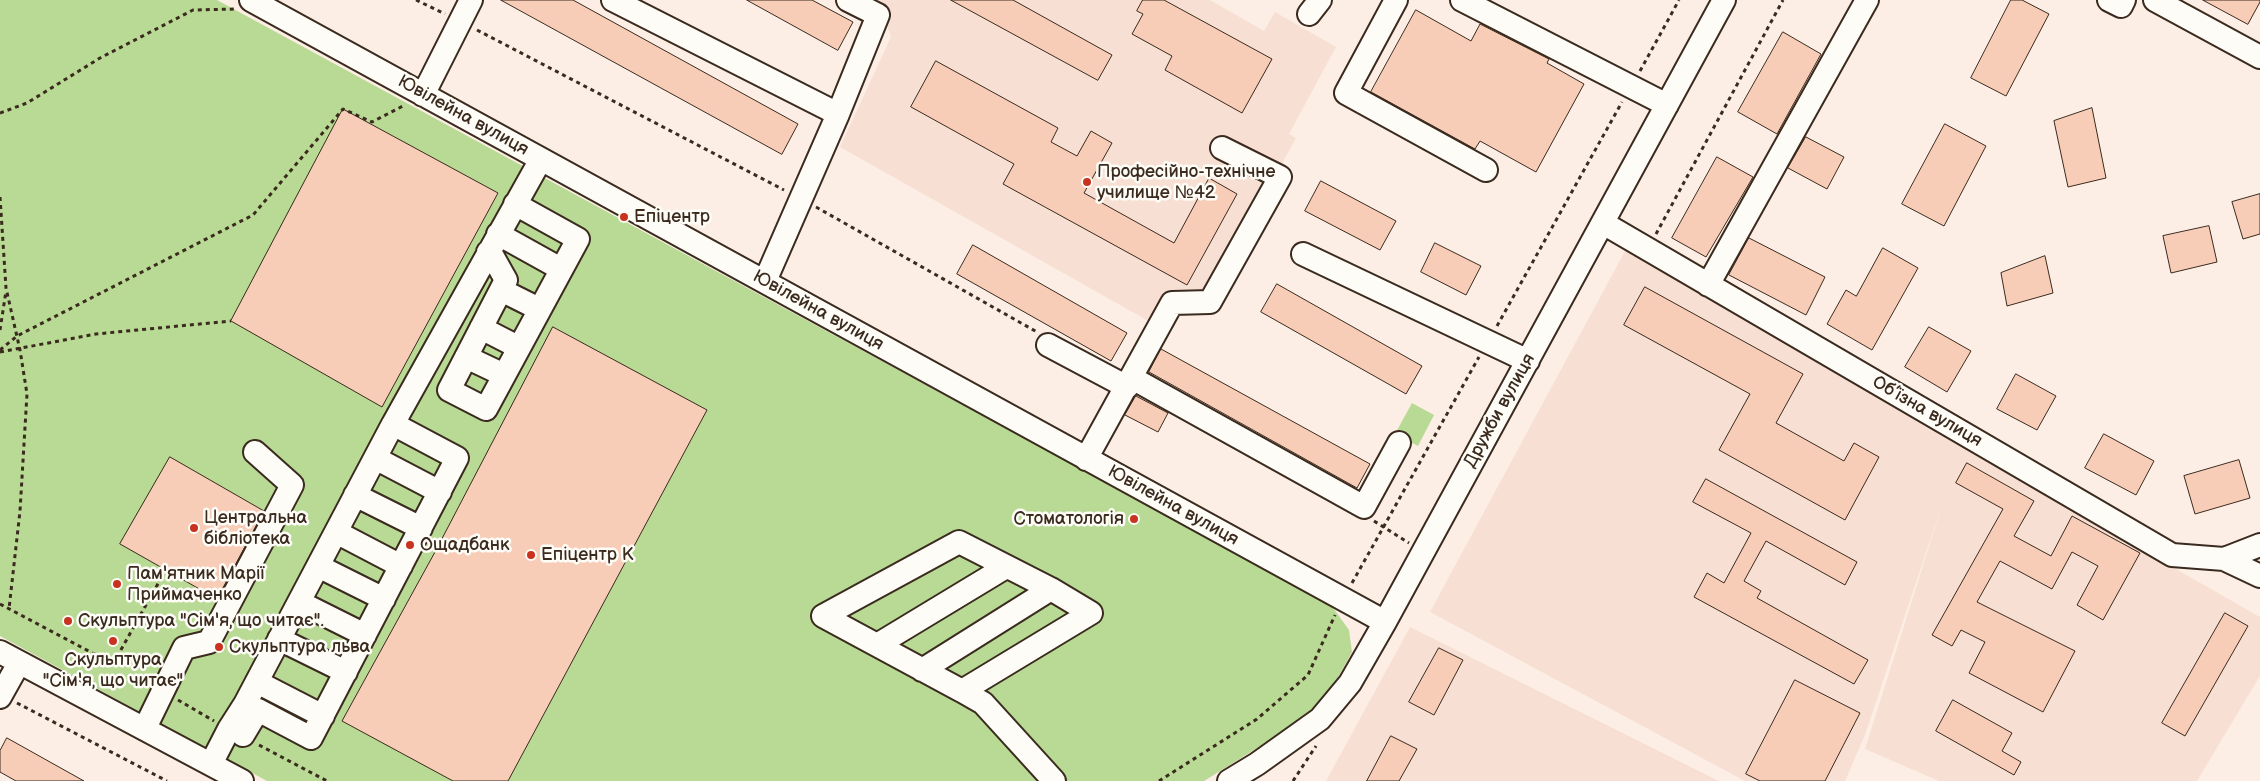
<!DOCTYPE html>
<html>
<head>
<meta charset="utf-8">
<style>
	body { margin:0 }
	canvas { display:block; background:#fceee4 }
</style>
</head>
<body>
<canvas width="2260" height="781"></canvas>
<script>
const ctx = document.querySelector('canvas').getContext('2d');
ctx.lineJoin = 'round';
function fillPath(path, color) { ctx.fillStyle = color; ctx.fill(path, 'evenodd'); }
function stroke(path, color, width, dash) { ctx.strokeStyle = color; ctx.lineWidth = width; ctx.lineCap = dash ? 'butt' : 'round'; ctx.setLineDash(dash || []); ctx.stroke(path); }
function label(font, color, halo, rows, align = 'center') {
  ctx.font = font + ' "Balsamiq Sans",sans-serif'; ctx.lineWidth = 5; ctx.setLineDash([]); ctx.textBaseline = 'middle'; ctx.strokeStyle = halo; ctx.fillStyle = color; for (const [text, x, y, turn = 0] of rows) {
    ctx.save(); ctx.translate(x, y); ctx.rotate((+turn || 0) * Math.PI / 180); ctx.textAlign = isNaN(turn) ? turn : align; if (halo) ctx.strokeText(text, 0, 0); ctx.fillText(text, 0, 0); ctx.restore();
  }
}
const built = new Path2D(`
	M872 0H1210L1264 31 1275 12 1336 47 1289 134 1296 138 1218 280 1176 312 1166 331 840 147 891 37 887 25 870 6Z
	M1631 240 1961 446 2260 617V676L2197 781H1939L1865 749 1944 499 1865 735 1845 781H1745L1430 612Z
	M1410 627 1719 781H1326Z`);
const green = new Path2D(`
	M0 0H217L1331 605 1349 630 1352 652 1327 697 1294 725 1204 781H267L0 636Z
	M1412 403 1434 415 1418 446 1395 434Z`);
const building = new Path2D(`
	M501 0H573L798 124 782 154Z
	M747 0H812L853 22 838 50Z
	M951 0H1013L1112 55 1098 80Z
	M1143 0H1164L1272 59 1242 113 1165 70 1172 56 1132 34 1143 14 1137 11Z
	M2011 0H2022L2049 14 2006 96 1971 78Z
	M2203 0H2260V2L2248 24Z
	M1416 10 1471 41 1480 24 1549 59 1547 63 1584 84 1536 172 1480 141 1475 149 1371 92Z
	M1783 32 1821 54 1777 134 1738 112Z
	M936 61 1058 128 1051 142 1077 156 1091 131 1112 143 1084 193 1174 243 1209 178 1237 194 1187 285 1003 184 1014 164 911 107Z
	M2092 108 2106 178 2068 187 2054 121Z
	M343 109 498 193 382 407 231 321Z
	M1945 124 1986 146 1944 226 1902 204Z
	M1806 137 1844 157 1827 189 1788 168Z
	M1717 157 1753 177 1706 257 1672 238Z
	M1321 181 1396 221 1380 250 1305 211Z
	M2260 194V234L2243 239 2232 202Z
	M2209 226 2217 262 2171 273 2163 236Z
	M1749 238 1825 277 1806 315 1729 275Z
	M1435 243 1481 266 1466 295 1421 272Z
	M973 245 1127 333 1111 361 957 274Z
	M1883 248 1918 268 1872 350 1827 324 1846 290 1856 296Z
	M2045 256 2053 293 2007 306 2001 273Z
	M1277 284 1422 366 1406 394 1261 312Z
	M1645 287 1803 374 1776 423 1844 461 1854 443 1879 457 1845 520 1719 450 1750 394 1624 325Z
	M553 327 707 410 508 781H453L342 721 435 552Z
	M1929 327 1971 351 1947 392 1905 367Z
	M1161 349 1370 464 1357 488 1149 372Z
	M2016 374 2056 396 2037 430 1997 409Z
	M1136 396 1168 413 1158 432 1125 415Z
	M2104 434 2154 461 2136 495 2085 468Z
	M170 457 264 511 217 599 120 544Z
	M2239 460 2250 498 2195 514 2184 476Z
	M1967 463 2034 501 2014 536 2051 556 2072 516 2140 553 2103 620 2077 605 2098 566 2072 552 2052 589 2000 561 1977 602 2075 651 2043 712 1969 673 1985 642 1961 630 1952 646 1932 635 2003 509 1956 483Z
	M1706 479 1857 562 1845 585 1766 541 1744 581 1761 591 1757 598 1868 660 1854 684 1694 597 1707 573 1724 583 1751 533 1693 502Z
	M2225 613 2248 626 2185 736 2162 723Z
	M1439 648 1463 660 1434 715 1409 702Z
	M1795 680 1860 713 1825 781H1760L1746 774Z
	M1953 700 2012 733 2002 751 2021 762 2014 775 1936 731Z
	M1391 736 1417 749 1399 781H1367Z
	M7 738 84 781H16L0 772V751Z`);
const path = new Path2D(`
	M416 0 445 14
	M477 30 784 190
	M1640 71 1679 0
	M0 113 27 103 100 58 193 10 236 9
	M0 197 6 288 20 350 27 394 20 511 9 609
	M816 207 1037 332
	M1656 234 1783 0
	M1497 326 1622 102
	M0 330 6 291
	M0 350 17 336 253 215 343 109 372 122 403 106
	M0 352 96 334 231 321
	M1374 521 1409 543
	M1352 583 1479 357
	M0 604 113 664 160 580
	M178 700 214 721
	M17 703 167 781
	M259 745 327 781
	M1159 781 1257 719 1308 675 1335 615
	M1293 781 1316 746`);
const minor = new Path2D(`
	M251 0 1385 622
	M613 0 838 114 765 281
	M1396 0 1346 93 1486 170
	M1462 0 1667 105
	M2109 0 2121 6 2124 0
	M2155 0 2260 57
	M1309 14 1320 0
	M423 95 471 0
	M838 114 878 15 848 0
	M1603 223 2172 555 2224 559 2260 576
	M498 234 561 269
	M488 252 492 255 506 280 449 390 486 409 578 239 515 204
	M1303 254 1528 361
	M1708 285 1867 0
	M501 290 539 309
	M481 328 518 347
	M1048 345 1127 387
	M466 357 504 375
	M1132 378 1364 507 1399 443
	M375 458 440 492
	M1086 459 1172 303 1210 302 1280 177 1222 148
	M355 495 421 528
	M336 532 401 566
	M2224 559 2260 545
	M318 566 384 599
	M299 602 365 635
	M279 639 346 672
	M877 645 1006 567
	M0 652 242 781
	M922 670 1051 589
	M257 682 323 716
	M962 691 1091 613 1051 589 959 542 823 616 962 691 983 703 1054 781
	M0 697 19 663
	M145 728 184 648 209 642 292 485 255 452
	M243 735 258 710 311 738 457 458 393 424
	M211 764 229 729 245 704 393 424 541 159
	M1229 781 1257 764 1320 719 1350 683 1385 622 1724 0`);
const markers = [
	[1087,182,5,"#c8321e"],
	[624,217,5,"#c8321e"],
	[1134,519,5,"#c8321e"],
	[194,528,5,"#c8321e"],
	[410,545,5,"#c8321e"],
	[531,555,5,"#c8321e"],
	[117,584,5,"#c8321e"],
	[68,621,5,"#c8321e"],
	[113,641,5,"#c8321e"],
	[219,647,5,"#c8321e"]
];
const streetNames = [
	["Ювілейна вулиця",463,116,29],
	["Ювілейна вулиця",818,311,29],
	["Дружби вулиця",1500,411,-61],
	["Об’їзна вулиця",1927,412,30],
	["Ювілейна вулиця",1173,506,29]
];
const poiNames = [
	["Професійно-технічне",1097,172],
	["училище №42",1097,193],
	["Епіцентр",634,217],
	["Центральна",204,518],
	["бібліотека",204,539],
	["Стоматологія",1124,519,"right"],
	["Ощадбанк",420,545],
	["Епіцентр К",541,555],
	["Пам'ятник Марії",127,574],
	["Приймаченко",127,595],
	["Скульптура \"Сім'я, що читає\".",78,621],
	["Скульптура льва",229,647],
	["Скульптура",113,660,"center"],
	["\"Сім'я, що читає\"",113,681,"center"]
];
fillPath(built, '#f7e0d3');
fillPath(green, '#b8da95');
fillPath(building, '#f8cdb8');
stroke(building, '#3b2a1e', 1);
stroke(minor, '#3b2a1e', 26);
stroke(path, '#3b2a1e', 3, [4, 4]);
stroke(minor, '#fdfcf7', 22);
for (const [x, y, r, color] of markers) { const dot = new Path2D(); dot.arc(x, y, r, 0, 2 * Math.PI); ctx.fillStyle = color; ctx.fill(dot); stroke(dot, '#fdfcf7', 2); }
label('18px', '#3b2a1e', '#fdfcf7', streetNames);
label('18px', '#3b2a1e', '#fdfcf7', poiNames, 'left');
</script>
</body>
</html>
